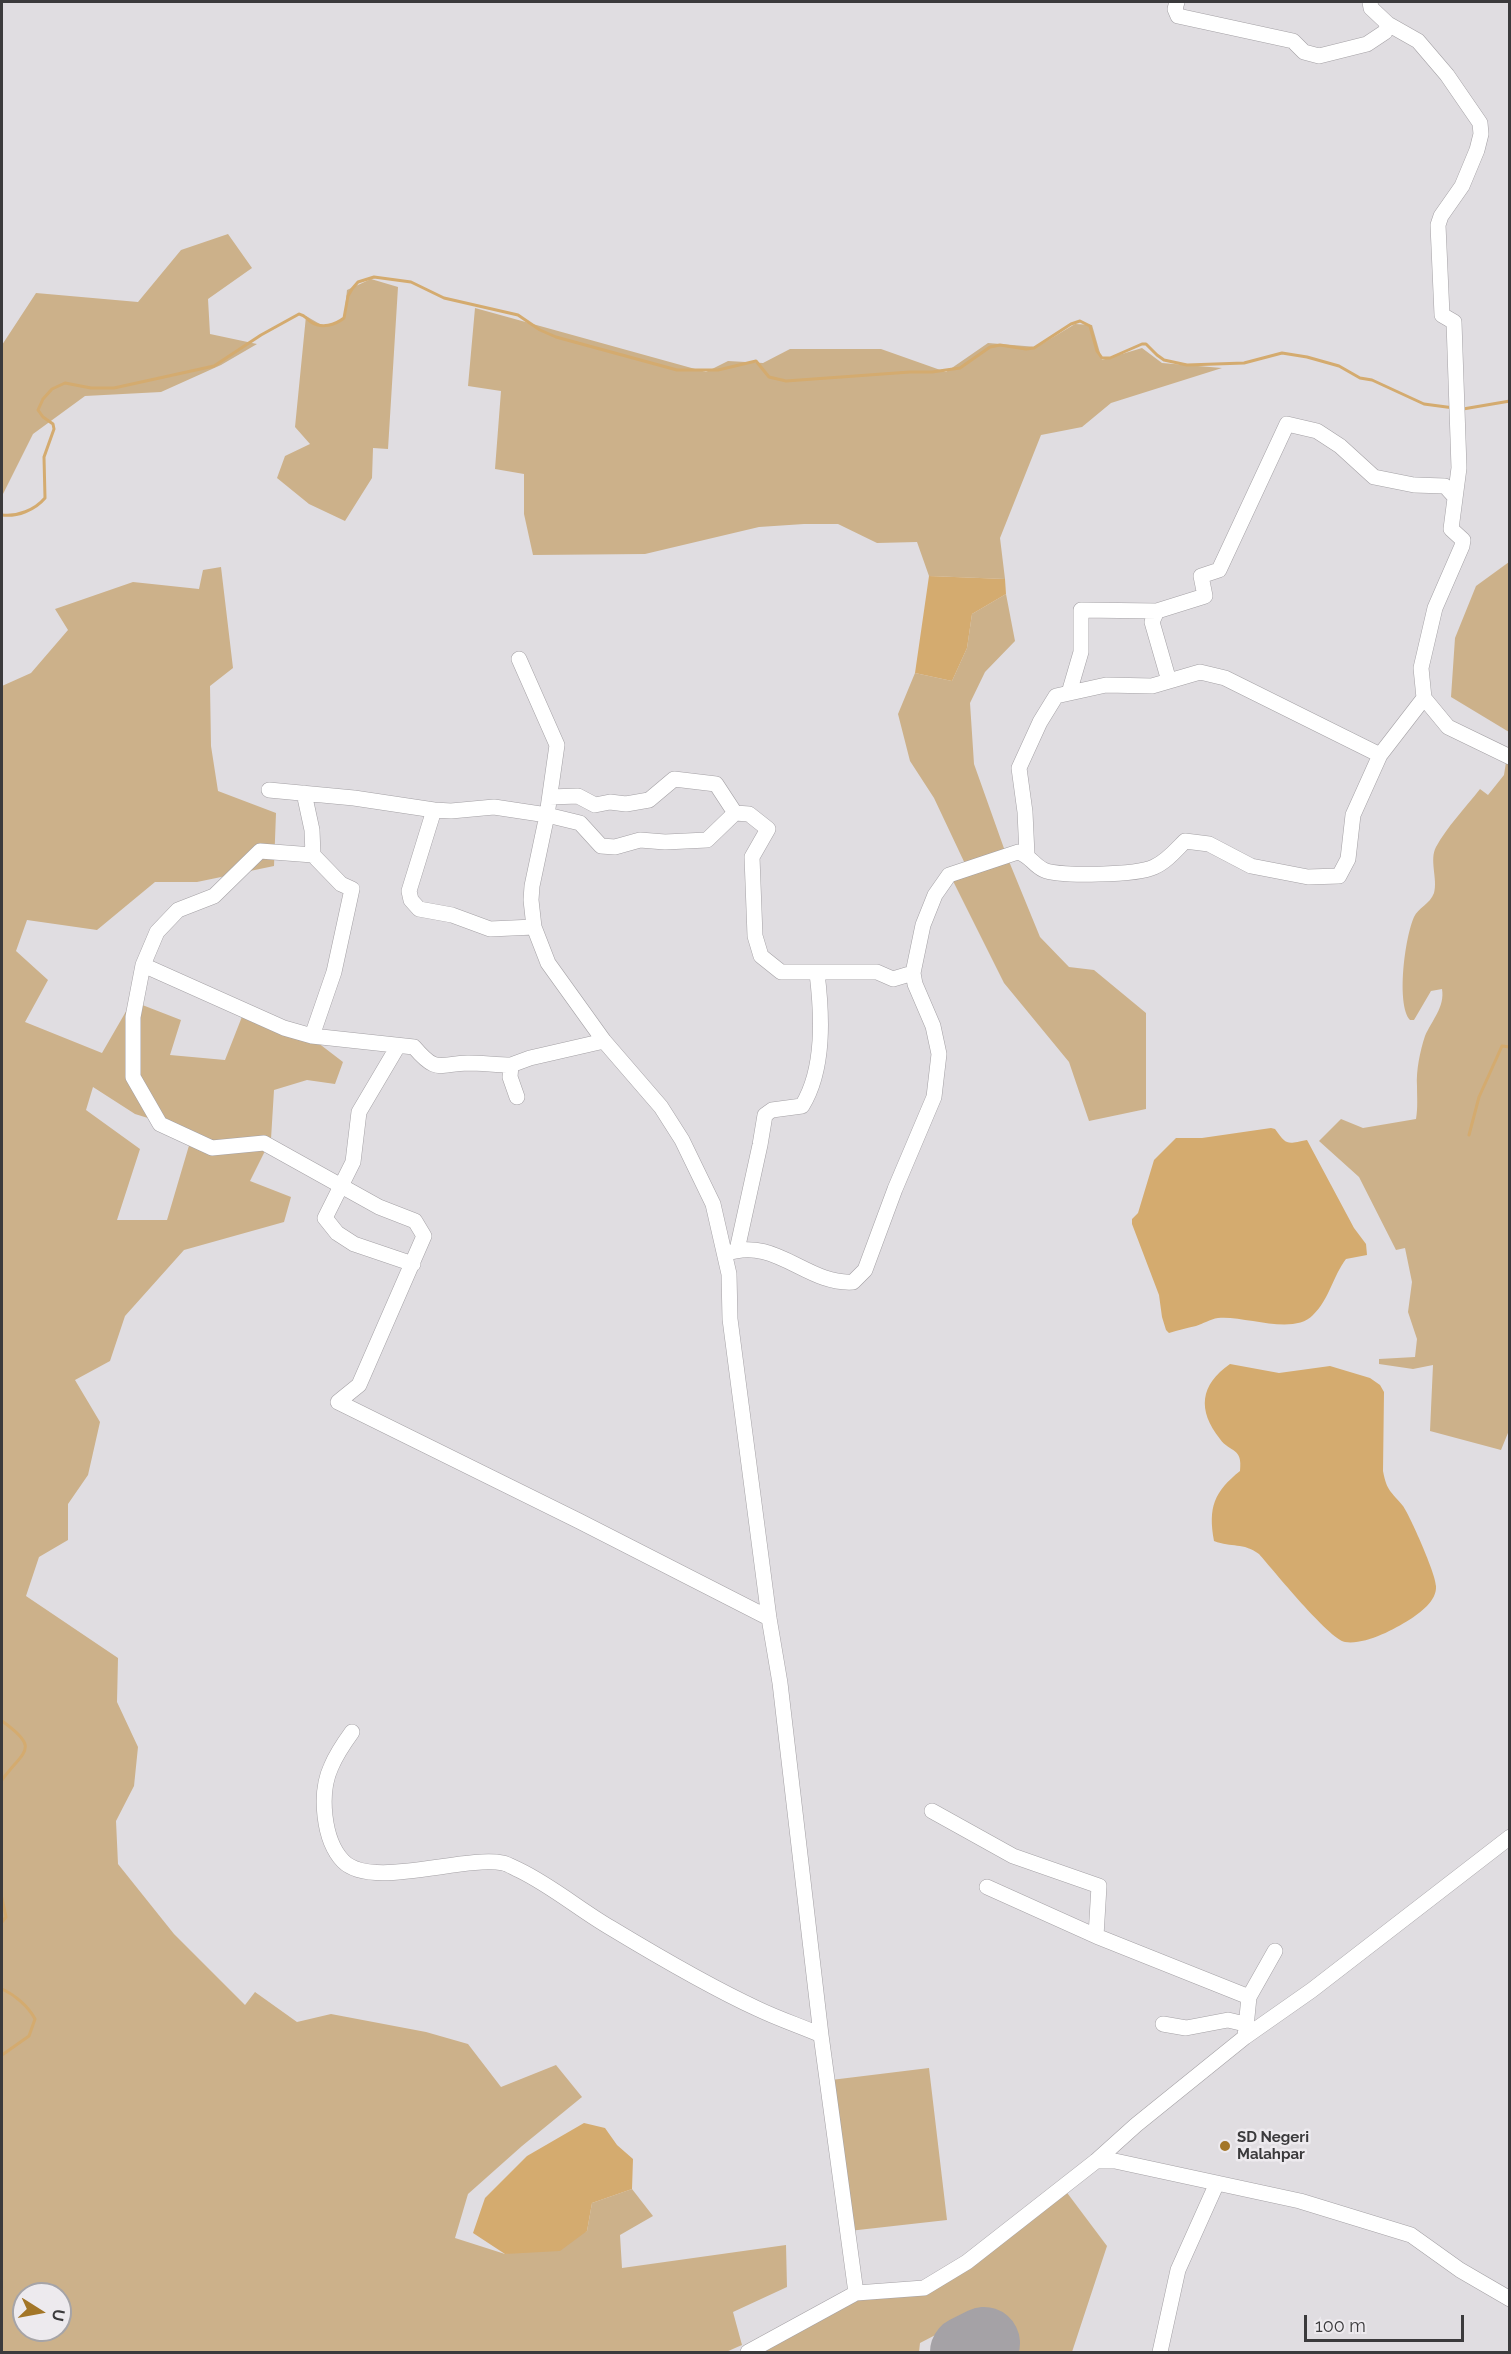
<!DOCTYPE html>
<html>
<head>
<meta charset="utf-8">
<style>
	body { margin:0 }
	#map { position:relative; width:1511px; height:2354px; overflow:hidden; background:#e0dde1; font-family:Raleway,sans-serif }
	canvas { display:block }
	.frame { position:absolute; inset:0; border:3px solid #3b3a3c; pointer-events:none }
	.north { position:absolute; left:12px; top:2282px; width:60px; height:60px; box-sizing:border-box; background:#edeaee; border:2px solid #a6a4a7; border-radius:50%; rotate:101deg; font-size:16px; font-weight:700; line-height:24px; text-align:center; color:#3b3a3c }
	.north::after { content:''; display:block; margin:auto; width:21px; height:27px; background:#a37628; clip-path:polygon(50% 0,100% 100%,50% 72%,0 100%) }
	.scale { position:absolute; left:1304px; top:2315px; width:160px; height:27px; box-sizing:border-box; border:3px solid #3b3a3c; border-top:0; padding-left:8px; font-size:18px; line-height:21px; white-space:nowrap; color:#3b3a3c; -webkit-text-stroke:4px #edeaee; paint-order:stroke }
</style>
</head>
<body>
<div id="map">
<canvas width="1511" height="2354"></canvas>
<div class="frame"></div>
<div class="north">U</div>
<div class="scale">100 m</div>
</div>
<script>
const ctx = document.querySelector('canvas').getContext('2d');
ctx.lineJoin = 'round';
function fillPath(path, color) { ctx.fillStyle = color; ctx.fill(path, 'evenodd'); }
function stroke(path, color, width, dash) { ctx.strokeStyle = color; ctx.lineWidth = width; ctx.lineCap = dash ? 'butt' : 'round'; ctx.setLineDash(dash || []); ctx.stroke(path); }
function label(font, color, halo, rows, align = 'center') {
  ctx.font = font + ' Raleway,sans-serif'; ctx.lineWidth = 5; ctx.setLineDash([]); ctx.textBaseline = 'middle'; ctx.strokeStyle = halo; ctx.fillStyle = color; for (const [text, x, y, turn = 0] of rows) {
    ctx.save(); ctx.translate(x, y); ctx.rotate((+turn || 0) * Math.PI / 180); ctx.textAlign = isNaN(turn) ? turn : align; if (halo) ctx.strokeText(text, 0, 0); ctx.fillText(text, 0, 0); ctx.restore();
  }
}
const green = new Path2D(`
	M228 234 252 268 208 299 210 334 257 344 221 365 161 392 85 396 33 434 2 496V345L36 293 138 302 181 250Z
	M371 279 398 287 388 449 373 448 372 478 345 521 309 504 277 478 285 456 310 444 295 427 306 316 325 327 344 319 347 290Z
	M475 308 706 372 728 361 763 363 790 349H881L946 372 988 343 1037 347 1075 324 1092 325 1102 360 1142 348 1162 363 1222 368 1111 403 1082 427 1041 435 1000 538 1005 579 929 576 917 542 877 543 838 524H804L759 527 645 554 533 555 524 514V474L495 469 501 391 468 386Z
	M1509 562V732L1451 697 1455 638 1476 586Z
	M221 567 233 668 210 686 211 746 218 791 276 813 274 866 197 882H155L97 930 27 920 16 951 48 980 25 1022 102 1053 132 1001 181 1020 170 1055 225 1060 245 1009 296 1026 343 1062 335 1084 307 1080 274 1090 271 1139 250 1181 291 1197 284 1222 184 1250 125 1316 110 1361 75 1380 100 1422 88 1475 68 1504V1540L39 1557 26 1596 118 1658 117 1702 138 1747 134 1786 116 1821 118 1864 174 1934 245 2005 255 1992 297 2022 331 2014 426 2032 468 2044 501 2087 556 2065 582 2097 522 2146 468 2194 455 2238 505 2254 587 2231 592 2203 632 2189 653 2216 620 2235 622 2268 786 2245 787 2287 733 2312 742 2345 726 2352H2V686L31 673 68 630 55 609 133 582 199 589 203 570ZM93 1087 135 1114 193 1132 167 1220H117L140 1149 86 1110ZM24 2294H60V2330H24Z
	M1006 594 1015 641 985 672 970 703 974 764 1006 854 1040 937 1069 967 1094 970 1146 1013V1109L1089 1121 1069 1062 1004 983 950 875 967 868 934 798 910 761 898 714 915 673 952 681 967 648 972 614Z
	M1509 743 1510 1428 1501 1450 1430 1431 1433 1365 1413 1369 1379 1364V1359L1415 1357 1417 1339 1408 1312 1412 1282 1405 1248 1396 1250 1359 1177 1319 1141 1341 1119 1363 1128 1416 1119C1418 1107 1417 1098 1417 1086 1416 1071 1420 1051 1425 1036 1432 1020 1445 1007 1442 989L1431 991 1414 1020H1410C1396 1004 1405 937 1414 917 1418 908 1430 904 1434 893 1438 879 1429 860 1436 847 1447 827 1465 808 1480 789L1488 795 1504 775Z
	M929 2068 947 2220 849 2231 831 2080Z
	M1062 2186 1107 2246 1072 2352H989L970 2317 920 2343 919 2352H762L851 2293 935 2284Z`);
const water = new Path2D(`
	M929 576 1005 579 1006 594 972 614 967 648 952 681 915 673Z
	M1271 1128 1275 1129C1287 1146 1287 1144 1307 1140L1354 1228 1366 1244 1367 1255 1346 1259C1333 1276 1329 1300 1313 1315 1293 1336 1244 1315 1218 1318 1210 1319 1203 1324 1196 1326 1187 1328 1178 1330 1169 1333L1166 1330 1162 1317 1159 1295 1132 1224V1219L1138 1213 1154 1160 1176 1138H1202Z
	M1230 1364 1279 1373 1330 1366 1370 1378 1380 1385 1384 1392 1383 1471C1387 1492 1391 1491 1403 1506 1410 1516 1436 1574 1436 1586 1437 1601 1420 1613 1409 1620 1393 1630 1365 1645 1345 1642 1329 1639 1273 1570 1259 1554 1243 1542 1232 1548 1214 1541 1208 1507 1214 1492 1240 1471 1243 1447 1230 1453 1220 1439 1197 1410 1200 1385 1230 1364Z
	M584 2123 605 2128 617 2145 633 2159 632 2189 592 2203 587 2231 560 2251 505 2254 473 2233 485 2198 527 2156Z`);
const stream = new Path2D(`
	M1463 409 1510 401
	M2 515C17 517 35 510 45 498L44 457 54 429 53 424 43 417 38 410 43 399 52 389 65 383 91 388H114L214 366 261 335 299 314C305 315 306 318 311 322 322 329 335 325 344 318L348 296 352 289 358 282 374 277 411 282 444 298 518 315 540 330 556 337 677 370H718L756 361 769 377 786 381 910 372H932L960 368 990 347 1000 345 1026 349 1034 348 1071 324 1080 321 1090 326 1097 351 1102 358H1110L1142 344H1146L1157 355 1164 360 1187 365 1244 363 1282 353 1307 357 1339 366 1360 378 1372 380 1424 404 1454 408
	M1469 1135 1479 1097 1502 1046 1510 1047
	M2 1721C41 1749 24 1750 2 1780
	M2 1898 6 1917 2 1922
	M2 1989C15 1995 28 2006 35 2019L29 2036 2 2055`);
const runway = new Path2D(`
	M966 2352 984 2343`);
const minor = new Path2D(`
	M1177 2 1175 9 1178 16 1293 41 1304 52 1319 56 1367 44 1385 32 1388 24
	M1370 2 1371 8 1388 24 1418 41 1447 75 1480 123 1481 134 1477 150 1462 186 1441 216 1438 225 1442 315 1454 322 1459 468 1451 529 1463 540 1462 546 1435 608 1421 668 1424 698 1448 727 1510 757
	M519 659 557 745 547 815 532 886 531 900 534 927 548 963 604 1041 661 1107 682 1140 713 1204 729 1274 730 1319 769 1618 780 1683 821 2035 856 2293
	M1169 681 1152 622 1157 611 1205 596 1201 576 1219 570 1287 424 1317 431 1340 446 1374 477 1414 485 1445 486 1455 497
	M1069 693 1081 652V610L1157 611
	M269 790 354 798 434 810
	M304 793 312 830 313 855
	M550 797 578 796 595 805 610 802 626 804 649 800 674 779 716 784 735 813
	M1027 855 1025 812 1019 768 1040 722 1056 696 1106 685 1152 686 1200 672 1225 678 1380 755
	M534 927 490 929 452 915 419 909 411 900 409 891 434 810 451 811 494 807 547 815 580 823 601 846 615 847 640 840 665 842 707 840 735 813 749 814 768 829 752 857 755 936 761 956 781 972H877L893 979 913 973
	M143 965 284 1028 312 1036 414 1047C437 1074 438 1064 468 1063 482 1063 497 1065 511 1065
	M312 1036 334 972 352 889 341 884 313 855 260 851 214 896 178 910 157 932 143 965 133 1017V1077L160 1124 212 1148 264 1143 379 1207 415 1221 424 1236 359 1385 338 1402 579 1521 769 1618
	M398 1046 359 1112 353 1162 325 1218 337 1233 354 1244 413 1264
	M517 1097 510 1077 511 1065 530 1058 604 1041
	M737 1250 760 1145 765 1115 772 1110 802 1106C825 1069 822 1014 817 973
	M725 1254C775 1235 806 1285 853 1282L865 1270 895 1189 934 1097 939 1054 933 1026 915 984 913 973 923 925 935 895 949 875 1018 852C1031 856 1033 865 1044 870 1059 877 1138 875 1154 867 1166 862 1176 850 1185 841L1209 844 1251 866 1308 877 1339 876 1348 859 1353 815 1380 755 1424 698
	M352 1732C344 1743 336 1755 331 1767 319 1793 323 1840 343 1861 371 1890 464 1855 503 1863 508 1864 514 1868 519 1870 552 1886 580 1910 611 1928 659 1957 708 1986 758 2009 779 2019 800 2026 821 2035
	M932 1811 1013 1856 1099 1886 1096 1936
	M987 1887 1096 1936 1249 1997 1245 2037
	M1249 1997 1275 1951
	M1163 2024 1186 2028 1228 2020 1245 2024
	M1096 2161H1115L1300 2201 1411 2235 1460 2270 1510 2299
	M748 2352 856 2293 924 2288 967 2262 1096 2161 1136 2125 1245 2037 1312 1990 1510 1837
	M1160 2352 1178 2270 1217 2183`);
const markers = [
	[1225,2146,6,"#a37628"]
];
const poiNames = [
	["SD Negeri",1237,2137],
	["Malahpar",1237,2154]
];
fillPath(green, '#ccb18a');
fillPath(water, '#d4ab6f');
stroke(stream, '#d4ab6f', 3);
stroke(runway, '#a5a2a6', 72);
stroke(minor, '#a4a1a5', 16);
stroke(minor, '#fff', 15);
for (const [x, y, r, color] of markers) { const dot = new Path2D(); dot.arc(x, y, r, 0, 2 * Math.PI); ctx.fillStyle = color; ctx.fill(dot); stroke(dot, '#edeaee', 2); }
label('bold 15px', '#3b3a3c', '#edeaee', poiNames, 'left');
</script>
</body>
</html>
